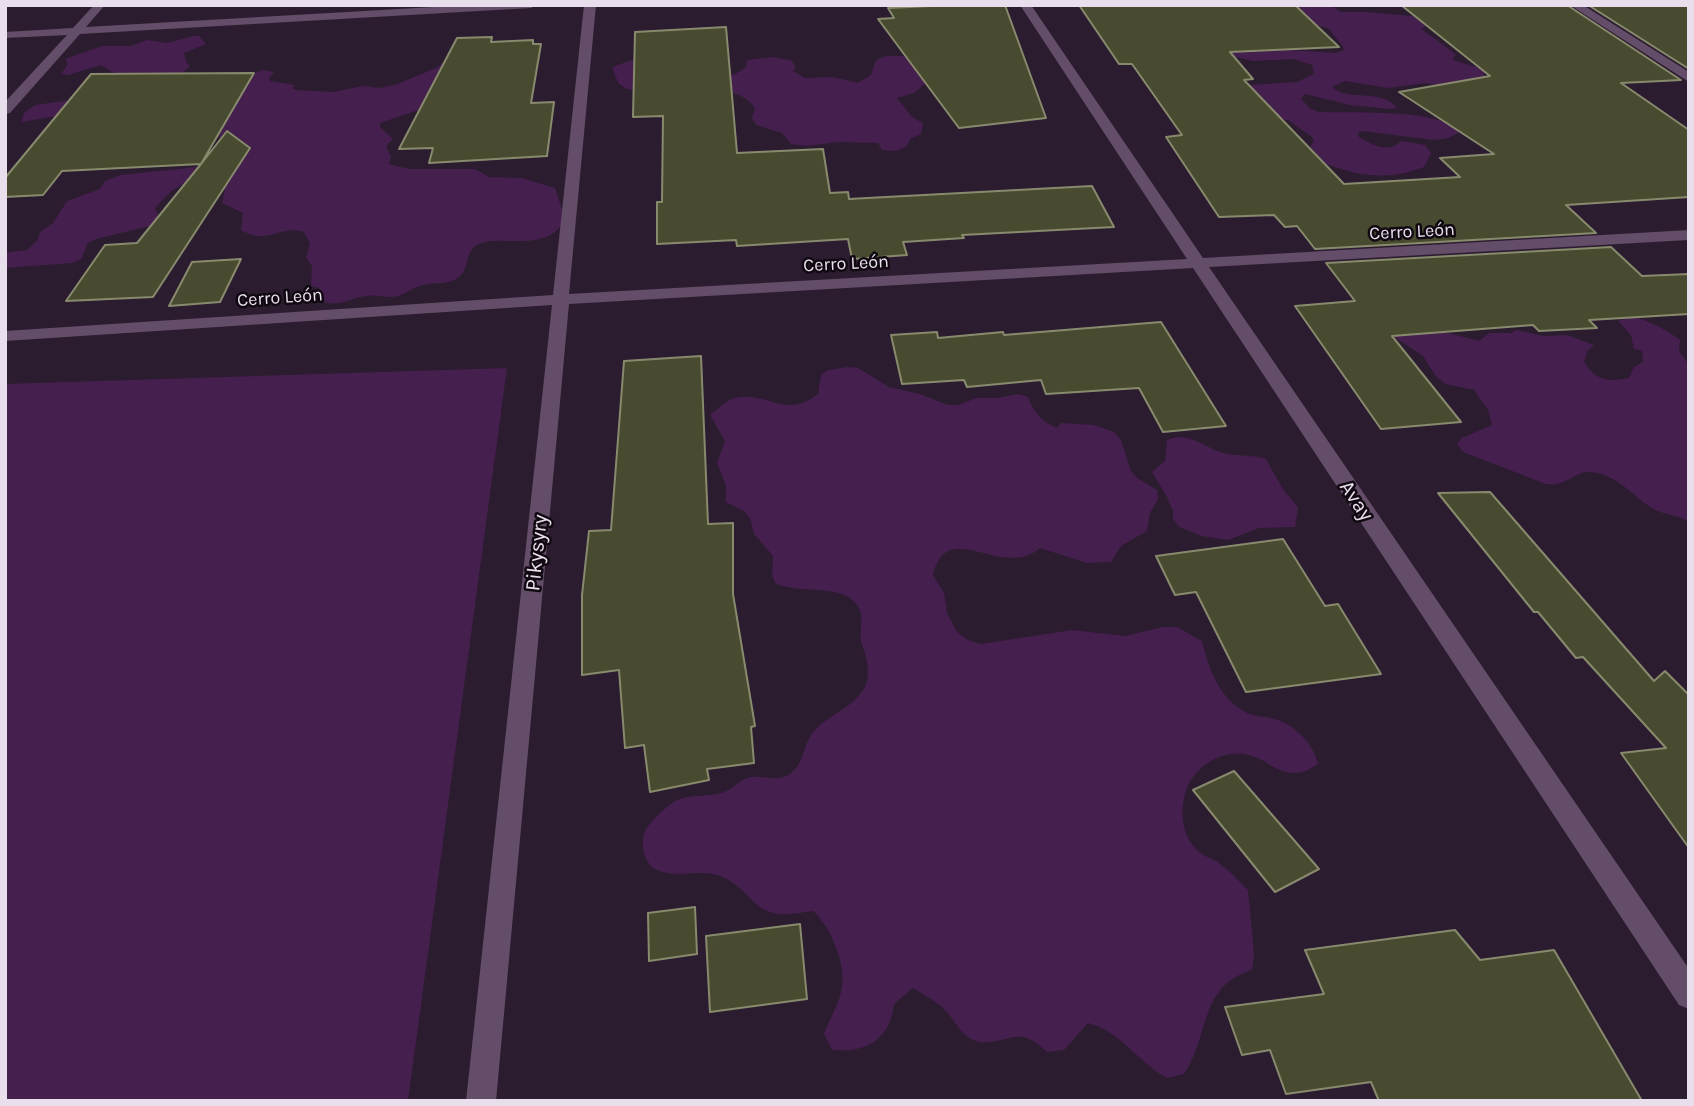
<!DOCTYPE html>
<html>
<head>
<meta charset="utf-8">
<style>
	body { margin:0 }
	#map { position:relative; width:1694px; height:1106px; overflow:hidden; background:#2c1c30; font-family:Karla,sans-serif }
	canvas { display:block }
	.frame { position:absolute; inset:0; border:7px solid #e9deeb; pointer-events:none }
</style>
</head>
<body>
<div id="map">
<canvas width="1694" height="1106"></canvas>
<div class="frame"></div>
</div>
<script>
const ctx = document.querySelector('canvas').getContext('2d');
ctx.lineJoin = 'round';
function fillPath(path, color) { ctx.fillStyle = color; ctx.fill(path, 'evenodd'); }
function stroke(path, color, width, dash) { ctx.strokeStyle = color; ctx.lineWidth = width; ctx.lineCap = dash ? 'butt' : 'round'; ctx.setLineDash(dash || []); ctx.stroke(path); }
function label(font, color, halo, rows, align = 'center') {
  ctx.font = font + ' Karla,sans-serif'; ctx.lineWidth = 5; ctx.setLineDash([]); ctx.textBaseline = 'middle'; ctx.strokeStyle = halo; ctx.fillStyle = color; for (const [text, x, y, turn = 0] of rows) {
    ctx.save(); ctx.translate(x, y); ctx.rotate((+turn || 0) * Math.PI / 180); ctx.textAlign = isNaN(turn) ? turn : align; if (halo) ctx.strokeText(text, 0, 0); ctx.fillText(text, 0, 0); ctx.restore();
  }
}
const green = new Path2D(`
	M1265 5H1330L1341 12H1366L1423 17 1430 24 1421 29C1432 37 1446 46 1456 55L1453 58 1455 61 1484 69V78L1448 88 1426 83 1388 88 1345 81 1332 87C1349 102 1382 88 1397 108L1390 109 1350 105 1305 94 1301 99 1311 109 1319 112C1350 113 1441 108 1461 132L1448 138 1434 140 1362 131 1358 133 1359 137C1373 145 1387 154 1401 141L1425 145 1431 153 1424 167C1379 185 1339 172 1298 151L1310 147 1314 141 1312 137 1288 120 1272 119 1248 85 1297 82 1314 74 1312 65 1294 59 1253 61 1140 33 1286 47 1289 50 1335 53 1344 50 1342 45 1328 28 1309 24Z
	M194 36H199L206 44 184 53 186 62 190 66 181 74 112 77 114 73 101 65 68 75 61 74 68 64 65 59 102 46H131L147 40 167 43Z
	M887 56H908L927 82 914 93 897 98 913 118 923 123 921 134 910 139 907 146 896 151 882 150 878 143 838 142 807 146 791 144 782 133 756 125 752 118 755 108C734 78 677 94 644 91 637 90 628 91 622 86 616 82 615 73 612 67L635 59 734 75 746 67 747 60 774 57 792 61 796 67 793 71 805 78 833 77 858 83 871 75C875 64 873 59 887 56Z
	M447 60 448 100 380 123V127L393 139 386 146 391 157 389 164 409 169H475L489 177 521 178 555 188 565 219C546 256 499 232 477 245 464 253 470 268 459 277 449 285 435 282 423 285 414 287 407 293 398 296 388 299 377 294 366 296 351 298 335 309 319 300V288L311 286 312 266 306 258 310 244 304 232C281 224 267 246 241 230L243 213 222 203 225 190 223 187C186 179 180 180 155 208L158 215 154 225 96 239 88 243 81 259 72 263 5 268V253L27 250 37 241 40 232 53 223 67 201 100 189 105 181 121 175 216 165 225 139 210 134 57 116 21 122 25 112 35 105 246 76 263 70 274 72 269 78 270 81 295 85 292 88 296 90 333 92 363 86 379 88 395 85 436 68Z
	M1632 316C1647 320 1667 330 1680 340L1679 351 1689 365V522C1680 516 1668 515 1658 511 1635 501 1622 476 1592 472 1574 470 1569 487 1546 484L1463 452 1457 444 1462 438 1492 425 1488 410 1474 390 1445 384 1435 375 1423 356 1391 335 1441 331 1479 341 1489 333H1511L1517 330 1543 336 1567 335 1594 345 1587 351 1584 362C1597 381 1606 382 1629 378L1634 367 1643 362 1642 351 1634 349 1631 335 1618 321Z
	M848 367 858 368 889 387 920 394 948 405H959L976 398H998L1018 394 1028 397C1034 412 1041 422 1057 428L1061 423 1094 425 1114 432 1121 440 1131 471 1137 478 1157 490 1158 499 1150 513 1147 531 1121 546 1111 562 1087 563 1040 548C1002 581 947 515 933 575L944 593 947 613 957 632 968 640 981 644 1072 630 1125 636 1163 627H1177L1202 641C1209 669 1219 699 1247 713 1255 717 1265 716 1274 719 1294 724 1314 744 1318 764 1311 768 1303 774 1294 773 1279 773 1268 762 1255 757 1227 745 1194 765 1186 791 1179 812 1182 840 1202 854 1207 858 1215 859 1220 864 1230 871 1239 881 1248 890L1254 954 1252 970C1198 986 1210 1037 1184 1074L1167 1078C1136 1061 1122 1032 1088 1023L1064 1050 1047 1052C1017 1023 1013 1044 981 1042 961 1040 955 1018 941 1006 932 999 922 994 913 988L894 1004C890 1040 866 1053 832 1050L824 1034C829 1020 840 1002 842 987 846 963 830 926 813 911 803 912 791 915 781 914 746 912 744 872 700 873 686 873 670 876 657 870 644 865 639 841 646 829 653 819 666 806 677 800 692 793 709 798 724 792 732 789 739 781 747 778 761 773 778 785 792 772 805 762 803 743 814 731 828 715 852 708 863 690 872 677 867 658 862 645 858 634 863 624 861 614 855 588 821 591 802 589 793 589 784 586 776 584L772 575 773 556 754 534 750 518 744 511 726 502V486L717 463 725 441 710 415C717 410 725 401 732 399 765 388 785 421 818 394L821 375 828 370Z
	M507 368 408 1101H5V384Z
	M1177 437C1194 437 1205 446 1220 452 1235 457 1251 454 1266 459L1284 491 1298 507 1295 527 1259 528 1228 540 1202 536 1179 527 1173 519V511L1166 495 1152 472 1165 461 1167 440Z`);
const building = new Path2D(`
	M952 5H1005L1046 118 959 128 878 19 894 18 888 8Z
	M1079 5H1295L1339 47 1230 52 1253 79 1244 80 1344 184 1460 177 1440 158 1494 154 1399 92 1490 76 1401 5H1567L1681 80 1621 83 1689 130V197L1566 205 1596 233 1315 249 1297 226 1285 227 1274 215 1219 217 1166 137 1182 135 1132 64H1119Z
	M1588 5H1689V69Z
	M726 27 737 153 823 149 830 193 848 192 849 199 1092 186 1114 227 962 235 964 238 903 242 907 255 852 259 848 239 737 246 736 240 657 244V202H662L663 116 633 117 635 32Z
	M492 37 491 42 533 40V44H541L531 103 554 102 547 156 429 163 433 148 399 149 457 38Z
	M254 73 201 164 227 131 250 148 153 297 66 301 105 245 137 243 201 164 62 171 43 195 5 197V178L91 74Z
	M1611 247 1642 276 1689 274V314L1589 320 1597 328 1539 331 1533 325 1392 336 1461 422 1381 429 1295 306 1355 301 1326 263Z
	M241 259 220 302 169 306 192 262Z
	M1161 322 1226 426 1163 432 1139 388 1046 394 1041 380 967 387 964 380 902 384 891 335 937 332 938 338 1003 332 1004 335Z
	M701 356 708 524 733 523V594L755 726 751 727 754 763 707 769 709 780 650 792 644 745 625 748 619 670 582 675V595L589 531 611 530 624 361Z
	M1490 492 1654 681 1665 671 1689 695V848L1621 753 1666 748 1583 657 1576 658 1538 612H1534L1438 493Z
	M1283 539 1325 606 1338 604 1381 674 1246 692 1196 592 1175 595 1156 556Z
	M1234 771 1319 869 1275 892 1193 790Z
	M695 907 697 954 649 961 648 913Z
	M800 924 807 999 710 1012 706 936Z
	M1455 930 1480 960 1554 950 1642 1101H1379L1371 1082 1286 1094 1270 1050 1242 1055 1225 1007 1324 994 1305 950Z`);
const street = new Path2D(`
	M94 5H105L86 27 468 5H536L531 8 80 34 10 113 5 114V102L67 35 5 38V32L73 28Z
	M584 5H596L569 294 1187 259 1020 5H1031L1203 258 1689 230V240L1209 267 1689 969V1009L1679 1005 1193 268 569 304 496 1101H466L552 305 5 341V331L553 295Z
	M1570 5H1583L1689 72V82Z`);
const farStreetnames = [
	["Cerro León",1412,232,-3],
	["Cerro León",846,264,-3],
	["Cerro León",280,298,-4]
];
const streetNames = [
	["Avay",1356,501,56],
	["Pikysyry",537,553,-84]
];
fillPath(green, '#451f4e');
fillPath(building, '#494b30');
stroke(building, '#888a6d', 2);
fillPath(street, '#634d68');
label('18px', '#e9deeb', '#100912', farStreetnames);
label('21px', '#e9deeb', '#100912', streetNames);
</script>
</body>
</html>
